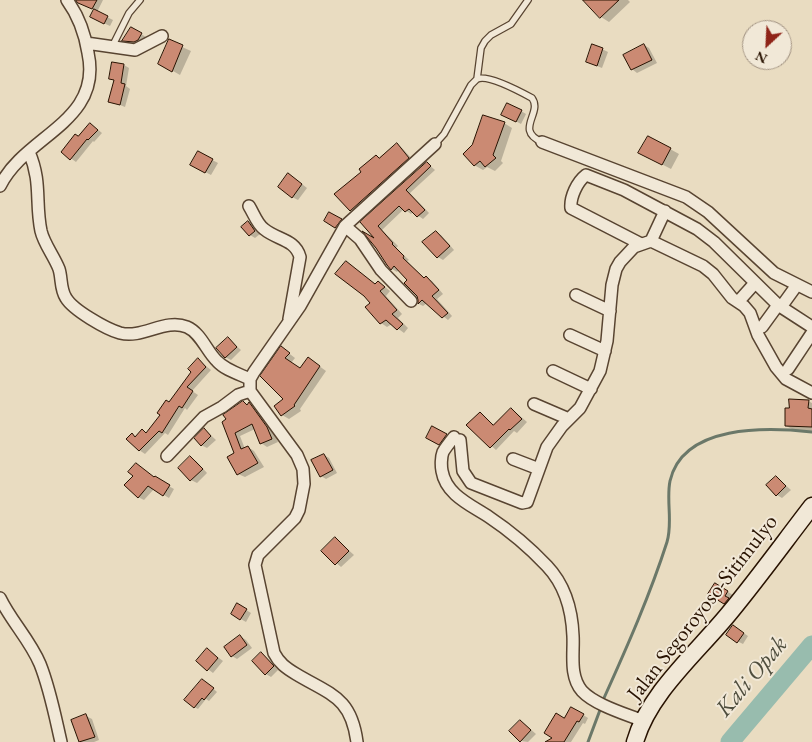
<!DOCTYPE html>
<html>
<head>
<meta charset="utf-8">
<style>
	body { margin:0 }
	#map { position:relative; width:812px; height:742px; overflow:hidden; background:#e9dcc1; font-family:"EB Garamond",serif }
	canvas { display:block }
	.north { position:absolute; left:742px; top:20px; width:50px; height:50px; box-sizing:border-box; background:#f1e8d7; border:1px solid #a19281; border-radius:50%; rotate:205deg; font-size:14px; font-weight:700; line-height:20px; text-align:center; color:#281201 }
	.north::after { content:''; display:block; margin:auto; width:18px; height:22px; background:#8f2418; clip-path:polygon(50% 0,100% 100%,50% 72%,0 100%) }
</style>
</head>
<body>
<div id="map">
<canvas width="812" height="742"></canvas>
<div class="north">N</div>
</div>
<script>
const ctx = document.querySelector('canvas').getContext('2d');
ctx.lineJoin = 'round';
function fillPath(path, color) { ctx.fillStyle = color; ctx.fill(path, 'evenodd'); }
function stroke(path, color, width, dash) { ctx.strokeStyle = color; ctx.lineWidth = width; ctx.lineCap = dash ? 'butt' : 'round'; ctx.setLineDash(dash || []); ctx.stroke(path); }
function label(font, color, halo, rows, align = 'center') {
  ctx.font = font + ' "EB Garamond",serif'; ctx.lineWidth = 4; ctx.setLineDash([]); ctx.textBaseline = 'middle'; ctx.strokeStyle = halo; ctx.fillStyle = color; for (const [text, x, y, turn = 0] of rows) {
    ctx.save(); ctx.translate(x, y); ctx.rotate((+turn || 0) * Math.PI / 180); ctx.textAlign = isNaN(turn) ? turn : align; if (halo) ctx.strokeText(text, 0, 0); ctx.fillText(text, 0, 0); ctx.restore();
  }
}
const shadow = new Path2D(`
	M88 0H103L97 12 113 20 110 26 97 20 95 10 86 5Z
	M585 0H628L630 2 609 22 601 17Z
	M131 28 146 37 143 43 140 45 129 43 124 40Z
	M169 41 191 51 180 75 159 63Z
	M644 45 649 48 657 63 637 73 632 69Z
	M602 49 608 52 602 68 587 62Z
	M124 65 129 68 126 86 130 89 125 107 110 101 115 81 111 79Z
	M521 111 526 114 521 124 508 117Z
	M504 123 512 128 501 161 503 163 495 171 487 167 483 170 474 165Z
	M96 128 102 133 94 142 93 141 76 162 62 152 79 138Z
	M397 145 402 148 414 161 356 213 351 210 336 194 363 172 376 156 381 159Z
	M670 149 679 154 671 169 648 157Z
	M199 153 218 163 211 175 192 165Z
	M427 163 435 170 410 193 429 213 423 219 413 212 411 214 404 209 382 230 398 246 396 248 409 260 407 261 425 279 427 278 432 281 443 294 437 299 452 316 448 320 427 303 423 306 419 304 420 299 409 280 399 269 397 272 392 269 366 235 379 242 362 222Z
	M289 174 307 188 298 200 292 197Z
	M249 222 254 225 260 234 255 238 250 235Z
	M436 232 441 235 454 250 443 260 438 257Z
	M379 282 390 291 386 296 402 314 398 318 408 328 404 333 392 324 387 327 381 323 367 307 372 303 376 285Z
	M228 339 241 350 231 360 225 357Z
	M282 348 295 358 291 363 300 369 315 363 326 371 300 409 301 411 289 419 282 415 285 399Z
	M198 360 211 370 192 391 198 395 187 410 185 408 168 435 165 433 145 454 139 450 132 435 136 437 147 434 193 372Z
	M808 401 812 403V431L794 430 786 426Z
	M243 403 255 408 273 431 278 442 267 447 261 443 255 429 240 436 245 449 248 447 254 451 264 467 245 477 238 474 236 454 223 422Z
	M512 409 527 422 517 433 514 431 496 450 468 425 480 413 494 425Z
	M433 428 451 438 445 447 428 437Z
	M204 429 216 440 207 448 201 445Z
	M324 455 329 458 337 473 326 479 321 476Z
	M190 458 196 461 207 473 197 483 191 480 180 468Z
	M776 477 791 490 782 498 777 495Z
	M154 478 174 489 169 498 154 489 144 500 138 497Z
	M336 539 354 555 341 567 323 551Z
	M715 584 733 595 730 600V606L724 603Z
	M238 605 251 613 246 622 232 614Z
	M739 630 748 636 743 644 737 641Z
	M240 636 246 640 252 648 237 659 232 656Z
	M207 649 223 661 213 673 197 661Z
	M261 654 266 657 278 670 271 677 266 674Z
	M207 683 217 692 209 701 206 699 198 709 194 707Z
	M572 708 588 718 585 724 583 723 571 742H547L554 738Z
	M86 716 92 719 99 740 94 742H80L72 721Z
	M521 721 536 734 528 742 521 741Z`);
const stream = new Path2D(`
	M604 698C627 647 650 595 667 542 673 523 666 500 670 481 683 424 767 427 812 432
	M588 742 600 710`);
const river = new Path2D(`
	M730 742 812 645`);
const building = new Path2D(`
	M76 0H97L92 9 78 3Z
	M583 0H619L600 18Z
	M94 9 108 16 104 24 90 17Z
	M131 27 142 33 138 40 134 42 122 41Z
	M169 39 183 45 172 72 158 64Z
	M592 44 603 48 597 66 586 62Z
	M644 44 652 60 631 70 623 55Z
	M112 62 124 64 121 83 125 84 120 105 108 102 114 80 109 79Z
	M507 103 522 110 516 122 501 115Z
	M483 115 505 122 493 155 496 158 485 167 480 161 474 166 463 154 472 145Z
	M90 123 98 130 88 140 87 139 70 160 61 152 75 134 78 136Z
	M648 136 671 148 662 165 638 153Z
	M397 143 409 158 350 211 334 194 361 172 359 169 376 155 379 158Z
	M198 151 213 159 205 173 190 165Z
	M427 162 431 166 406 190 425 210 417 217 409 209 405 212 399 206 378 226 393 243 392 244 404 256 403 258 424 278 426 276 439 290 432 296 448 313 442 318 422 300 418 304V300L417 296 404 283 407 280 394 266 391 270 387 265 376 248 362 231 374 238 360 222Z
	M288 173 302 184 292 198 278 187Z
	M329 212 342 219 335 228 324 221Z
	M248 221 255 231 249 236 241 227Z
	M436 231 450 246 437 258 422 242Z
	M346 261 375 284 378 281 385 287 380 291 397 310 392 314 403 324 397 330 386 320 380 324 365 307 370 303 364 296 335 274Z
	M228 337 237 347 225 358 216 348Z
	M281 346 290 353 285 358 300 368 308 357 320 366 294 405 295 406 281 416 274 406 283 399 260 376Z
	M198 358 206 367 187 387 193 391 182 408 179 406 162 433 159 431 139 451 126 439 132 433 135 437 142 429 146 433 160 415 157 413 166 400 169 402 191 372 188 369Z
	M789 399 809 400 808 408 812 409V427L785 426V408H789Z
	M243 401 247 405 249 402 267 427 272 439 260 444 252 424 235 433 241 449 248 446 258 463 237 475 227 457 234 453 222 422 226 419 223 415Z
	M511 408 522 419 510 430 509 429 490 448 466 425 480 412 493 425Z
	M432 426 447 434 439 445 426 438Z
	M204 428 211 436 201 446 194 438Z
	M324 454 333 470 320 477 311 460Z
	M190 456 203 469 190 481 178 468Z
	M136 463 154 477 155 476 170 485 163 496 148 486 138 498 124 485 133 476 128 472Z
	M776 476 786 486 776 496 766 485Z
	M335 537 349 551 335 565 321 551Z
	M715 583 728 591 725 596 729 598 724 604 708 594Z
	M237 603 247 609 240 620 231 614Z
	M733 625 744 633 737 643 726 635Z
	M240 635 247 645 231 657 224 647Z
	M207 648 218 658 207 671 196 661Z
	M261 652 274 666 265 675 252 661Z
	M202 679 214 688 204 700 202 698 194 708 184 700Z
	M571 707 584 714 579 722 577 721 564 742H545L552 738 544 733 556 713 564 718Z
	M86 714 95 737 79 742 71 720Z
	M520 720 531 730 520 742 509 731Z`);
const service = new Path2D(`
	M112 47 129 13 140 0
	M477 79 481 48 485 41 491 35 511 24 528 0
	M435 144 444 134 471 85C472 84 476 80 477 79 488 74 521 92 532 98 543 113 514 130 542 142`);
const minor = new Path2D(`
	M86 43 135 50 162 36
	M542 142 686 197 708 212 774 273 812 292
	M29 152C42 182 35 202 41 231 44 244 54 256 59 269 62 278 60 289 66 298 73 310 106 329 120 333 143 339 165 318 187 327 201 333 207 352 217 361 225 370 239 374 250 379
	M0 186C25 135 103 122 88 53 85 34 78 15 67 0
	M249 206C254 214 257 224 264 229 277 240 295 239 300 257L289 319
	M345 226 360 239 381 270 411 301
	M651 241 665 211
	M641 244 571 208C570 197 577 182 586 175L624 190 697 229 714 242 778 305 812 327
	M576 295 610 311
	M738 302 755 283
	M781 307 794 289
	M762 327 778 305
	M570 335 605 351
	M788 369 812 333
	M553 371 591 389
	M534 404 569 419
	M454 437C450 442 446 447 443 452 441 457 441 466 442 471 446 495 471 505 489 517 510 531 530 548 547 566 565 585 572 610 573 636 574 653 569 676 582 691 595 705 626 714 643 721
	M460 440 463 471 471 483 522 503 527 502 547 447 562 426 580 408 600 371 607 341 612 285 616 269 620 262 634 247 651 241 703 266 713 274 732 298 744 306 750 313 758 335 776 367 786 379 812 393
	M167 456 204 417 222 407 238 395 250 391
	M513 459 539 469
	M0 598C11 621 30 640 40 664 50 689 55 716 61 742
	M357 742C351 697 331 695 296 674 286 668 279 663 274 653L255 565 258 555 295 518 299 510 304 484 303 469 297 455 250 391V379L254 372 300 306 345 226 435 144`);
const secondary = new Path2D(`
	M635 742C649 692 699 651 731 611 759 577 785 541 812 506`);
const streetNames = [
	["Jalan Segoroyoso-Sitimulyo",703,608,-52]
];
const waterNames = [
	["Kali Opak",752,677,-50]
];
fillPath(shadow, '#0003');
stroke(stream, '#6b7869', 3);
stroke(river, '#98bcae', 19);
fillPath(building, '#cb8a73');
stroke(building, '#281201', 1);
stroke(service, '#584431', 8);
stroke(minor, '#584431', 14);
stroke(secondary, '#281201', 19);
stroke(service, '#f1e8d7', 5.5);
stroke(minor, '#f1e8d7', 11);
stroke(secondary, '#f1e8d7', 16);
label('22px', '#281201', '#f1e8d7', streetNames);
label('italic 24px', '#4f4e3e', '#f1e8d7', waterNames);
</script>
</body>
</html>
